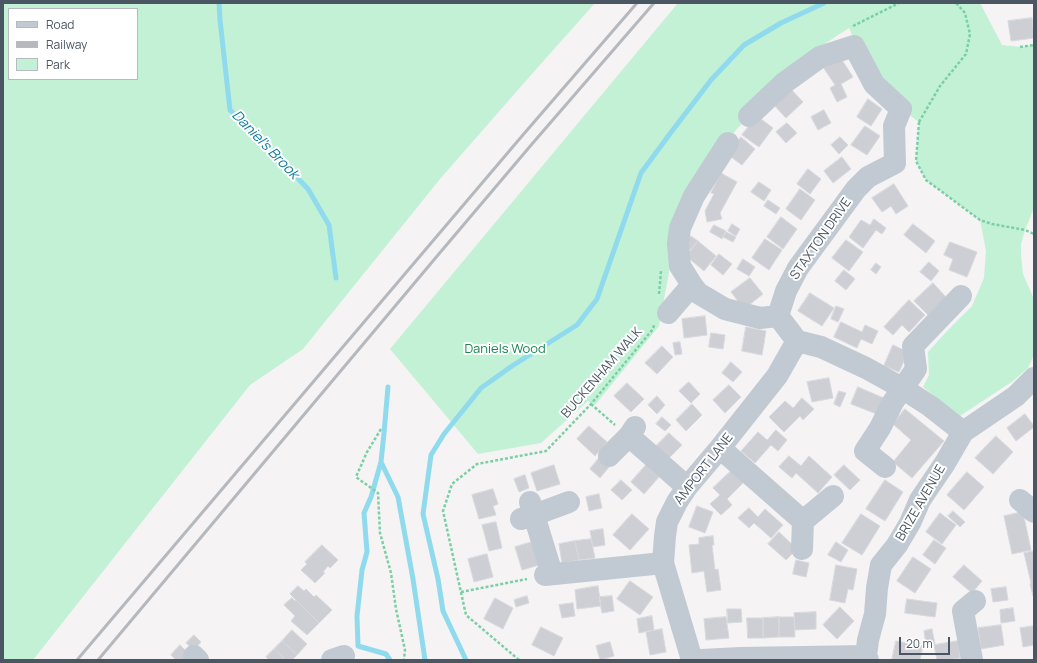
<!DOCTYPE html>
<html>
<head>
<meta charset="utf-8">
<style>
	body { margin:0 }
	#map { position:relative; width:1037px; height:663px; overflow:hidden; background:#f5f3f3; font-family:Manrope,sans-serif }
	canvas { display:block }
	.frame { position:absolute; inset:0; border:4px solid #4a5661; pointer-events:none }
	.legend { position:absolute; left:8px; top:8px; width:130px; height:72px; box-sizing:border-box; background:#fff; border:1px solid #b7bbc0; margin:0; padding:5px 7px; list-style:none; font-size:12px; color:#4a5661 }
	.legend li { display:flex; align-items:center; gap:8px; height:20px }
	.legend b { width:20px; border:1px solid #b7bbc0 }
	.scale { position:absolute; left:899px; top:637px; width:51px; height:18px; box-sizing:border-box; border:2px solid #4a5661; border-top:0; padding-left:5px; font-size:12px; line-height:14px; white-space:nowrap; color:#4a5661; -webkit-text-stroke:3px #fff; paint-order:stroke }
</style>
</head>
<body>
<div id="map">
<canvas width="1037" height="663"></canvas>
<div class="frame"></div>
<ul class="legend">
<li><b style="height:5px;background:#c1cad2"></b>Road</li>
<li><b style="height:5px;background:#b5b8bd"></b>Railway</li>
<li><b style="height:11px;background:#c3f1d5"></b>Park</li>
</ul>
<div class="scale">20 m</div>
</div>
<script>
const ctx = document.querySelector('canvas').getContext('2d');
ctx.lineJoin = 'round';
function fillPath(path, color) { ctx.fillStyle = color; ctx.fill(path, 'evenodd'); }
function stroke(path, color, width, dash) { ctx.strokeStyle = color; ctx.lineWidth = width; ctx.lineCap = dash ? 'butt' : 'round'; ctx.setLineDash(dash || []); ctx.stroke(path); }
function label(font, color, halo, rows, align = 'center') {
  ctx.font = font + ' Manrope,sans-serif'; ctx.lineWidth = 4; ctx.setLineDash([]); ctx.textBaseline = 'middle'; ctx.strokeStyle = halo; ctx.fillStyle = color; for (const [text, x, y, turn = 0] of rows) {
    ctx.save(); ctx.translate(x, y); ctx.rotate((+turn || 0) * Math.PI / 180); ctx.textAlign = isNaN(turn) ? turn : align; if (halo) ctx.strokeText(text, 0, 0); ctx.fillText(text, 0, 0); ctx.restore();
  }
}
const green = new Path2D(`
	M3 3H595L531 75 440 179 303 349 250 385 33 660H3ZM9 9H137V79H9Z
	M678 3H980L1002 45 1020 47 1034 45V208L1025 230 1021 244V255L1023 274 1034 299V353L1033 357 1028 368 1013 381 960 416 923 387 929 375 928 352 947 331 972 306 984 278 986 251 980 220 926 180 916 161 919 122 901 109 874 84 849 28 803 58 736 130 682 203 659 326 595 405 588 401 541 443 478 454 390 349Z`);
const stream = new Path2D(`
	M219 3 220 20 230 110 270 149 308 189 329 225 336 278
	M388 387 384 433 381 462 371 497 364 513 367 552 362 570 357 616 358 646 386 654 390 660
	M381 462 398 497 413 579 425 660
	M466 660 443 611 438 579 423 514 431 455 444 434 481 388 512 366 577 325 597 299 641 173 669 135 711 80 744 45 781 23 824 3`);
const building = new Path2D(`
	M1032 18 1034 38 1011 41 1008 21Z
	M840 57 853 77 841 84 847 97 837 102 830 88 835 85 823 67Z
	M789 87 803 102 786 118 772 103Z
	M868 99 882 109 871 126 857 117Z
	M824 110 831 123 818 130 811 117Z
	M757 116 773 128 759 147 742 135Z
	M787 123 797 133 786 143 776 132Z
	M865 126 880 136 867 155 851 145Z
	M741 137 755 149 742 165 727 154Z
	M840 137 848 145 839 154 831 145Z
	M842 157 851 169 833 183 824 171Z
	M808 169 821 179 810 194 797 184Z
	M721 173 737 182 720 213 722 219 707 222 705 211 714 194 711 193Z
	M759 182 771 190 764 201 751 192Z
	M894 184 908 206 896 214 891 206 882 212 872 198Z
	M800 189 815 200 801 220 786 209Z
	M768 200 780 208 776 214 764 206Z
	M781 217 797 229 783 249 767 237Z
	M874 219 886 228 882 234 876 230 863 248 849 237 861 220 870 225Z
	M732 224 740 229 736 236 728 231Z
	M913 224 935 241 926 253 904 235Z
	M714 225 726 231 722 239 710 232Z
	M726 232 736 237 733 242 723 237Z
	M691 236 698 241 691 250 684 244Z
	M765 239 782 250 769 270 752 258Z
	M846 240 863 252 849 271 832 258Z
	M698 241 716 256 704 271 686 256Z
	M950 242 977 252 967 277 949 270 953 259 944 255Z
	M719 254 732 264 723 275 711 265Z
	M743 259 755 267 749 276 737 269Z
	M929 262 939 271 931 281 920 272Z
	M876 263 881 267 876 274 871 270Z
	M844 270 855 279 846 290 835 281Z
	M750 278 763 294 744 309 731 292Z
	M933 283 946 297 928 315 914 301Z
	M810 293 834 308 822 326 798 311Z
	M909 300 925 315 909 332 902 325 893 335 884 327Z
	M836 306 844 309 838 322 831 319Z
	M705 316 707 335 684 338 682 319Z
	M841 322 862 332 865 325 878 331 872 344 861 339 857 348 834 337Z
	M746 327 766 331 762 355 742 351Z
	M711 333 725 335 723 349 709 347Z
	M680 342 682 354 675 355 673 343Z
	M893 345 908 352 899 372 884 366Z
	M662 346 673 357 657 374 645 363Z
	M731 362 742 372 733 382 722 373Z
	M829 378 833 398 812 402 807 382Z
	M689 382 700 394 691 403 679 391Z
	M627 383 644 399 631 412 614 396Z
	M729 385 741 397 725 413 713 400Z
	M858 387 886 399 879 415 851 404Z
	M839 391 846 393 840 407 834 404Z
	M657 396 665 405 657 414 648 405Z
	M802 398 814 409 803 420 800 416 784 432 769 417 785 401 793 408Z
	M692 404 702 415 686 431 676 420Z
	M905 409 944 441 912 478 893 462 911 440 893 424Z
	M1025 414 1034 426V427L1016 441 1007 428Z
	M662 417 671 425 665 431 656 424Z
	M589 426 607 442 595 456 577 439Z
	M776 430 787 440 778 451 771 445 755 463 741 451 758 432 767 440Z
	M669 433 682 445 666 461 653 449Z
	M996 436 1013 452 993 474 975 458Z
	M789 456 801 466 809 456 832 477 818 493 796 473 792 478 779 467Z
	M599 458 609 467 600 478 590 469Z
	M554 465 560 484 537 491 531 473Z
	M646 465 659 477 644 494 631 482Z
	M844 465 860 480 850 490 834 475Z
	M732 470 744 482 727 499 732 505 721 515 710 504 720 495 713 488Z
	M967 472 984 487 964 510 947 495Z
	M525 475 529 488 519 492 514 479Z
	M621 480 632 490 622 500 611 490Z
	M885 480 903 492 885 521 866 509Z
	M493 489 498 504 493 506 496 515 479 519 472 495Z
	M599 494 602 508 589 511 586 497Z
	M697 506 713 512 705 533 689 527Z
	M749 508 758 517 765 509 783 525 771 538 754 523 749 528 738 518Z
	M953 511 965 522 960 527 948 516Z
	M1023 512 1031 550 1012 554 1004 516Z
	M940 513 956 525 942 544 926 532Z
	M632 514 649 529 630 550 613 535Z
	M861 514 880 526 862 555 842 543Z
	M496 522 502 548 489 551 482 525Z
	M603 529 605 545 593 547 590 531Z
	M779 532 797 549 786 560 768 544Z
	M713 536 714 545H712L715 570 718 569 721 590 707 592 704 571 692 573 689 545 699 544V538Z
	M591 539 595 558 579 560 575 541Z
	M934 540 946 548 935 564 923 555Z
	M575 541 579 560 562 563 559 544Z
	M532 542 539 565 522 570 515 547Z
	M836 542 848 550 841 562 828 555Z
	M322 545 338 560 330 568 328 566 323 572 325 573 315 583 301 570 307 564 305 562Z
	M1034 551V596H1033L1030 584 1031 583 1024 553Z
	M487 554 493 577 474 582 468 559Z
	M913 557 931 569 915 593 897 581Z
	M796 560 809 563 806 577 793 574Z
	M836 565 857 569 853 590 848 589 845 603 830 600Z
	M964 565 982 581 972 593 953 577Z
	M630 581 653 597 640 615 617 599Z
	M298 586 304 591 306 589 314 597 316 595 332 610 319 623 290 594Z
	M598 586 601 606 577 609 575 590Z
	M1006 587 1008 600 993 602 991 589Z
	M527 596 529 603 516 607 514 600Z
	M612 596 614 611 602 613 599 597Z
	M292 598 295 601 296 600 319 623 307 635 291 621 295 616 284 605Z
	M495 598 513 608 503 629 484 619Z
	M907 599 937 603 935 617 905 613Z
	M573 603 575 616 562 618 559 605Z
	M840 607 854 621 837 639 823 625Z
	M1013 608 1015 621 1001 623 1000 610Z
	M727 609H741L742 622 728 623Z
	M816 612V629L795 630 794 613Z
	M652 616 654 630 639 633 637 619Z
	M726 617 729 638 706 640 704 619Z
	M779 617V637L763 638V618Z
	M779 617H794L795 637H779Z
	M747 618H763V638H748Z
	M1001 625 1004 645 981 649 978 628Z
	M1034 626V645L1023 647 1020 628Z
	M541 627 563 638 554 656 532 645Z
	M662 629 666 652 650 655 646 632Z
	M932 629 935 644 926 646 924 631Z
	M292 630 307 644 297 655 282 641Z
	M194 635 201 642 194 650 186 643Z
	M282 641 297 655 292 660H286L274 649Z
	M896 641 923 646 920 660H892Z
	M958 641 960 658 947 660H937L934 645Z
	M610 642 614 656 600 660 596 646Z
	M180 645 189 654 184 660H176L171 655Z
	M274 649 286 660H269L266 657Z`);
const path = new Path2D(`
	M853 26 899 3
	M1020 47 1034 45
	M919 122 916 161 926 180 980 220 992 224 1025 230 1034 234
	M919 122 940 86 966 54 970 34 965 13 956 3
	M659 294 661 271
	M591 404 615 425
	M381 429 367 452 356 477 378 493 380 533 391 573 396 609 405 650 404 660
	M461 592 527 579
	M519 660 466 615 443 511 452 484 477 464 546 451 591 404 653 329 654 325`);
const minor = new Path2D(`
	M749 116 784 83 820 57 854 46 874 84 901 109 894 126 895 163 868 177 856 189 798 268 786 291 778 316 797 341 821 347 866 368 902 388 930 406 963 432
	M728 143 694 196 680 228 678 243 680 266 692 285 698 293 725 309 760 318 778 316
	M668 313 692 285
	M629 436 687 487
	M720 448 803 521
	M609 456 629 436 635 427
	M885 467 865 451 880 428 893 402 916 369 913 346 961 296
	M1020 500 1034 512
	M530 502 552 574
	M521 519 534 515 569 502
	M802 549 803 521 833 496
	M545 575 663 563
	M194 656 198 660
	M332 660 344 656
	M692 660 663 563 665 536 667 522 677 502 687 487 720 448 777 376 797 341
	M702 660 740 658 866 656
	M868 660 866 656 868 640 875 614 877 588 881 565 897 545 910 523 920 500 945 463 963 432 1016 396 1034 378
	M972 660 963 611 975 601`);
const rail = new Path2D(`
	M77 660 522 136 637 3
	M98 660 438 255 532 144 654 3`);
const streetNames = [
	["STAXTON DRIVE",821,239,-55],
	["BUCKENHAM WALK",602,373,-49],
	["AMPORT LANE",704,469,-52],
	["BRIZE AVENUE",921,503,-60]
];
const parkNames = [
	["Daniels Wood",505,349]
];
const waterNames = [
	["Daniel's Brook",265,145,46]
];
fillPath(green, '#c3f1d5');
stroke(stream, '#90daee', 5);
fillPath(building, '#cdcfd5');
stroke(building, '#d7d9de', 1);
stroke(path, '#7ad0a6', 2.5, [3, 2]);
stroke(minor, '#c1cad2', 22);
stroke(rail, '#b5b8bd', 3);
label('13px', '#4a5661', '#fff', streetNames);
label('13px', '#17864f', '#fff', parkNames);
label('italic 14px', '#0c7c9b', '#fff', waterNames);
</script>
</body>
</html>
